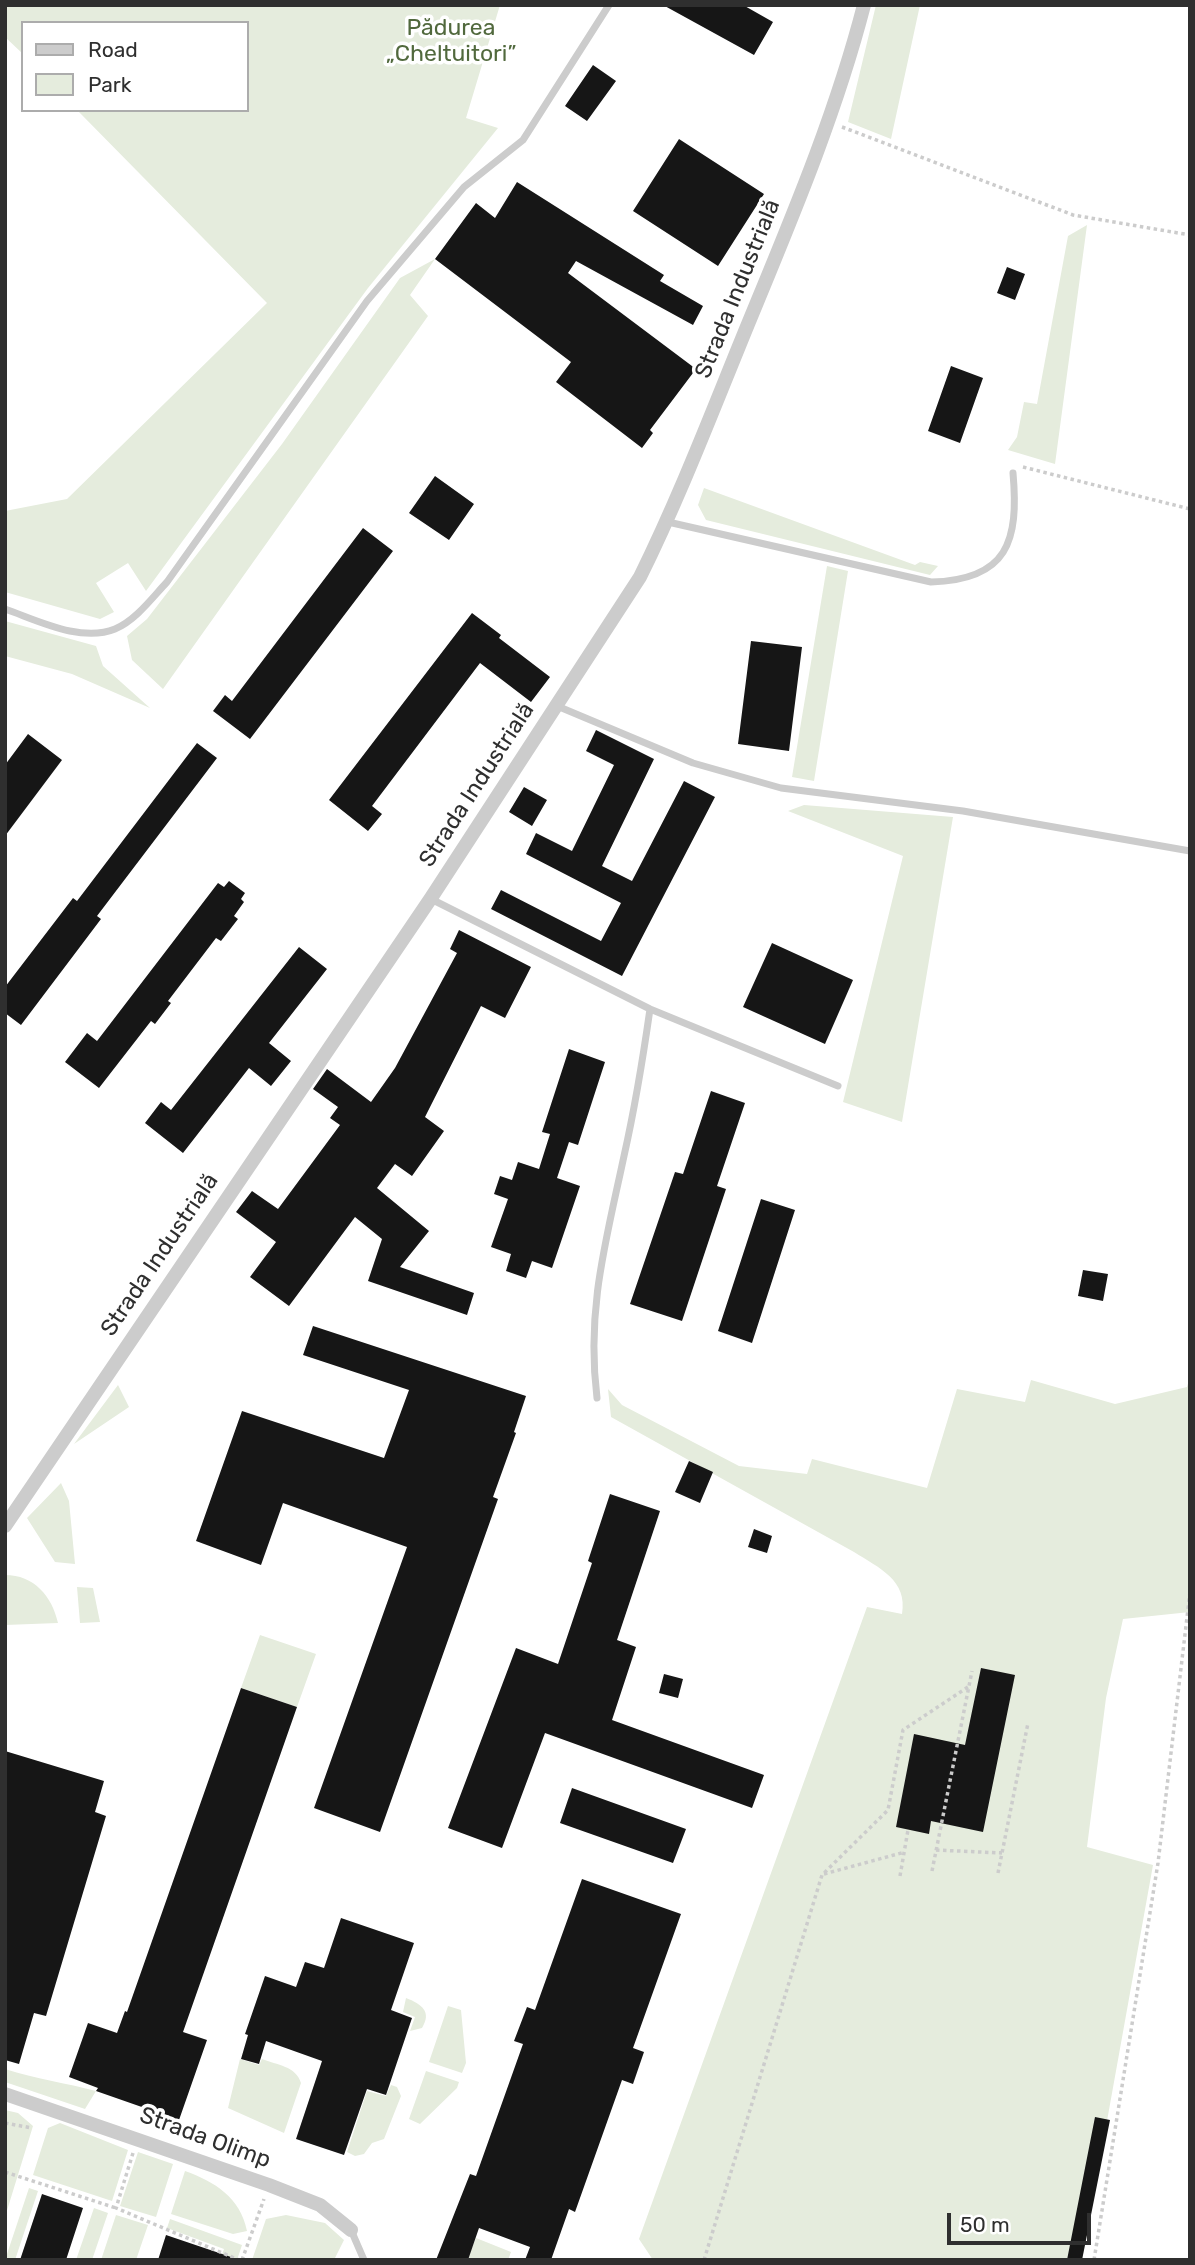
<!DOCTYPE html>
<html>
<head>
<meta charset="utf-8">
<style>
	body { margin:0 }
	#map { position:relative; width:1195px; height:2265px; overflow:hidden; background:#fff; font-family:Rubik,sans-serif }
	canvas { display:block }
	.frame { position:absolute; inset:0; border:7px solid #2f2f2f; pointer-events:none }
	.legend { position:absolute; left:21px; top:21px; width:228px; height:91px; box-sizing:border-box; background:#fff; border:2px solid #acacac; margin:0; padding:9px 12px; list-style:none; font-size:21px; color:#2f2f2f }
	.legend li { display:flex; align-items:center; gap:14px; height:35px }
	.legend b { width:35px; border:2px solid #acacac }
	.scale { position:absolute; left:947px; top:2213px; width:144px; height:32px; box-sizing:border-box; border:4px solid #2f2f2f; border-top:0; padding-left:9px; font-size:21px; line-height:24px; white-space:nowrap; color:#2f2f2f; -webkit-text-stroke:5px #fff; paint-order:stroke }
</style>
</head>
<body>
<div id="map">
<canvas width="1195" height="2265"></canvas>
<div class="frame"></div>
<ul class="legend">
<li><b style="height:9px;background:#ccc"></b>Road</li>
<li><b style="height:19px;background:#e5ecdd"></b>Park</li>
</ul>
<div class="scale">50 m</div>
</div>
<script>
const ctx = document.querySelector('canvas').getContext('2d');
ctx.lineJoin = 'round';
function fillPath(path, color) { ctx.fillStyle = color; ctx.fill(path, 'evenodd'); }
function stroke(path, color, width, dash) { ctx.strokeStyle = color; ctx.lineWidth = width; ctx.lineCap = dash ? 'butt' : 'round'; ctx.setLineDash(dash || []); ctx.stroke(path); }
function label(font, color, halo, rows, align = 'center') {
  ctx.font = font + ' Rubik,sans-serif'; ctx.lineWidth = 7; ctx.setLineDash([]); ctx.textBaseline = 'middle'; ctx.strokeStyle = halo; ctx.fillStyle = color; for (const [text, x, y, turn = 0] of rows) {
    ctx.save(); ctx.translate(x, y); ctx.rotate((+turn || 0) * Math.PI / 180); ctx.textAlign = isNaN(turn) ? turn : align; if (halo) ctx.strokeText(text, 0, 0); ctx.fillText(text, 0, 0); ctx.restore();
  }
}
const green = new Path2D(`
	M5 5H500L466 118 498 128 368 288 146 591 128 563 96 583 114 612 100 619 5 592V511L67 499 267 303 77 110H247V23H23V54L5 37Z
	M876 5H920L891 139 848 122Z
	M1087 225 1055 464 1008 450 1017 437 1024 402 1037 404 1068 236Z
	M435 259 410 295 428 316 163 689 132 660 127 636 147 619 282 444 400 278Z
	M704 488 915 565 920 562 938 566 930 575 706 520 698 505Z
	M827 566 848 571 814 781 792 777Z
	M5 621 96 646 103 666 150 708 72 674 5 656Z
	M804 805 953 817 902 1122 843 1102 903 856 788 811Z
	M1190 1376V1612L1123 1619 1106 1698 1087 1847 1153 1865 1082 2260H653L639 2239 867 1607 902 1614C908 1580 879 1568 854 1552L611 1417 608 1389 622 1405 739 1466 807 1474 812 1459 927 1488 957 1389 1025 1402 1031 1380 1115 1404 1187 1387Z
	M118 1385 129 1407 74 1444Z
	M61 1483 69 1501 75 1564 55 1562 27 1518Z
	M5 1575C34 1575 52 1596 58 1623L5 1625Z
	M77 1587 93 1588 100 1622 80 1623Z
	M260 1635 316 1654 297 1707 241 1688Z
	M406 1998C422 2004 432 2012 422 2028L410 2031 415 2017 403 2012Z
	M448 2006 461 2010 466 2063 462 2073 429 2062Z
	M240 2059 259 2065 262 2059C277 2065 296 2066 301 2083L284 2133 228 2108Z
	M5 2069C36 2079 66 2083 96 2091L85 2109 5 2082Z
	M426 2071 459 2082 457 2088 420 2124 409 2119Z
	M391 2085 397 2087 401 2096 384 2139 372 2143 364 2154 355 2156 347 2152 367 2091 386 2096Z
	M5 2110 18 2113 33 2126 5 2217Z
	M60 2123 128 2150 112 2201 33 2175 48 2128Z
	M138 2152 173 2164 156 2217 120 2206Z
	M185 2171C215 2182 240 2197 247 2231L233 2234 171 2214Z
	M29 2188 38 2191 15 2260H5Z
	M94 2208 108 2213 92 2260H76Z
	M116 2215 148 2225 136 2260H101Z
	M286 2215 325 2223 344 2240 334 2260H252L266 2219Z
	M170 2219 242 2245 237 2260H220L224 2249 167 2228Z
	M476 2238 511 2252 508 2260H467Z`);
const building = new Path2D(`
	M663 5H743L773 22 754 55Z
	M593 65 616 81 587 121 565 106Z
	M679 139 764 194 718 266 633 211Z
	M517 182 664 275 660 281 703 306 693 325 576 261 568 273 696 369 650 430 653 433 642 448 556 382 571 362 435 259 476 203 495 218Z
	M1007 267 1025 274 1015 300 997 293Z
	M951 366 983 378 960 443 928 431Z
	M435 476 474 504 449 540 409 513Z
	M363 528 393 551 250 739 213 711 225 695 232 701Z
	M472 613 501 635 499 638 550 677 531 702 480 663 372 806 382 814 368 831 329 800Z
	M751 641 802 647 789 751 738 744Z
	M596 730 654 759 602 866 632 881 684 781 715 797 622 976 491 909 501 890 601 941 621 903 526 854 536 833 572 851 614 765 586 751Z
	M28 734 62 760 5 836V765Z
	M197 743 217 758 97 916 101 919 21 1025 5 1013V987L73 898 77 901Z
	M524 787 547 800 532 826 509 812Z
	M229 881 245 893 241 899 244 902 234 916 238 919 221 941 216 938 168 1001 171 1003 155 1024 151 1021 99 1088 65 1062 87 1033 97 1041 218 883 224 887Z
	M459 930 531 967 505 1018 481 1006 425 1117 444 1131 412 1176 395 1164 377 1188 429 1231 400 1267 474 1293 467 1315 368 1281 382 1239 355 1217 289 1306 250 1277 276 1242 236 1212 252 1191 278 1209 340 1125 330 1118 338 1107 313 1089 327 1069 371 1102 395 1068 457 953 450 949Z
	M772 943 853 980 825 1044 743 1007Z
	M299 947 327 969 269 1043 291 1061 271 1086 249 1068 183 1153 145 1123 161 1102 171 1110Z
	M569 1049 605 1062 578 1145 569 1142 557 1178 580 1186 552 1268 532 1261 526 1278 506 1271 511 1254 491 1247 508 1199 494 1194 500 1176 512 1180 518 1162 539 1169 550 1134 542 1132Z
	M711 1091 745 1103 717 1186 726 1189 682 1321 630 1304 675 1172 683 1174Z
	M761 1199 795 1210 752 1343 718 1331Z
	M1083 1270 1108 1274 1103 1301 1078 1296Z
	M313 1326 526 1396 514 1432 516 1433 493 1497 498 1499 380 1832 314 1808 407 1547 283 1503 261 1565 196 1541 242 1411 384 1458 409 1390 303 1355Z
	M689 1461 713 1472 700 1503 675 1492Z
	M610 1494 660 1511 617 1640 636 1647 612 1720 764 1775 752 1808 545 1733 502 1848 448 1828 516 1648 558 1664 592 1563 588 1561Z
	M754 1529 772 1536 767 1553 748 1547Z
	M981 1668 1015 1675 983 1832 931 1821 929 1834 896 1827 914 1734 965 1745Z
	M664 1674 683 1679 678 1698 659 1693Z
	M241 1688 297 1707 183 2032 207 2040 179 2120 96 2091 98 2088 69 2077 88 2023 117 2033 125 2011 127 2012Z
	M5 1751 104 1781 95 1812 106 1816 46 2016 34 2013 19 2064 5 2060Z
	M572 1788 686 1829 673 1863 560 1823Z
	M582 1879 681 1914 633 2048 644 2052 633 2084 622 2080 575 2212 569 2209 551 2260H525L530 2247 479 2228 468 2260H436L470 2174 476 2176 523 2044 514 2041 527 2007 535 2010Z
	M341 1918 414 1943 391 2010 412 2018 386 2095 367 2089 344 2155 296 2139 322 2061 266 2041 259 2064 241 2059 248 2035 245 2034 265 1976 296 1987 305 1962 324 1968Z
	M1095 2117 1110 2120 1082 2260H1067Z
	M42 2194 83 2208 66 2260H20Z
	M166 2235 231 2257V2260H158Z`);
const path = new Path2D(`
	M842 127 1073 215 1190 235
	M1023 467 1190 509
	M936 1850 1002 1853
	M932 1871 972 1671
	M998 1873 1028 1723
	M824 1874 905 1852
	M900 1876 908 1830
	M5 2123 32 2128
	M133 2153 116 2208 239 2260
	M5 2172 116 2208
	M242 2260 264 2199
	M704 2260 822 1875 888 1810 903 1730 968 1687
	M1094 2260 1158 1863 1190 1592`);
const lane = new Path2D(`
	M668 522 931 582C1008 580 1019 541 1013 473
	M5 609C37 620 81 643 115 629 136 620 152 598 167 582L367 301 464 187 523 140 609 5
	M557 706 693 763 781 788 963 811 1190 851
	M431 899 650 1009 838 1086
	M597 1398C586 1310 606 1241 624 1156 635 1107 643 1058 650 1009
	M351 2230 364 2260`);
const street = new Path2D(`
	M5 1526 431 898 640 577C680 496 712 412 746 329 790 222 835 117 864 5
	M5 2094 269 2185 320 2205 351 2230`);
const parkNames = [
	["Pădurea",451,28],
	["„Cheltuitori”",451,54]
];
const streetNames = [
	["Strada Industrială",738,289,-68],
	["Strada Industrială",477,785,-57],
	["Strada Industrială",160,1255,-56],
	["Strada Olimp",205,2138,20]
];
fillPath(green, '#e5ecdd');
fillPath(building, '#161616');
stroke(path, '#ccc', 3.5, [3.5, 3.5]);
stroke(lane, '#ccc', 7);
stroke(street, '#ccc', 14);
label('23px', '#51693d', '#fff', parkNames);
label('23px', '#2f2f2f', '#fff', streetNames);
</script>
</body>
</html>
